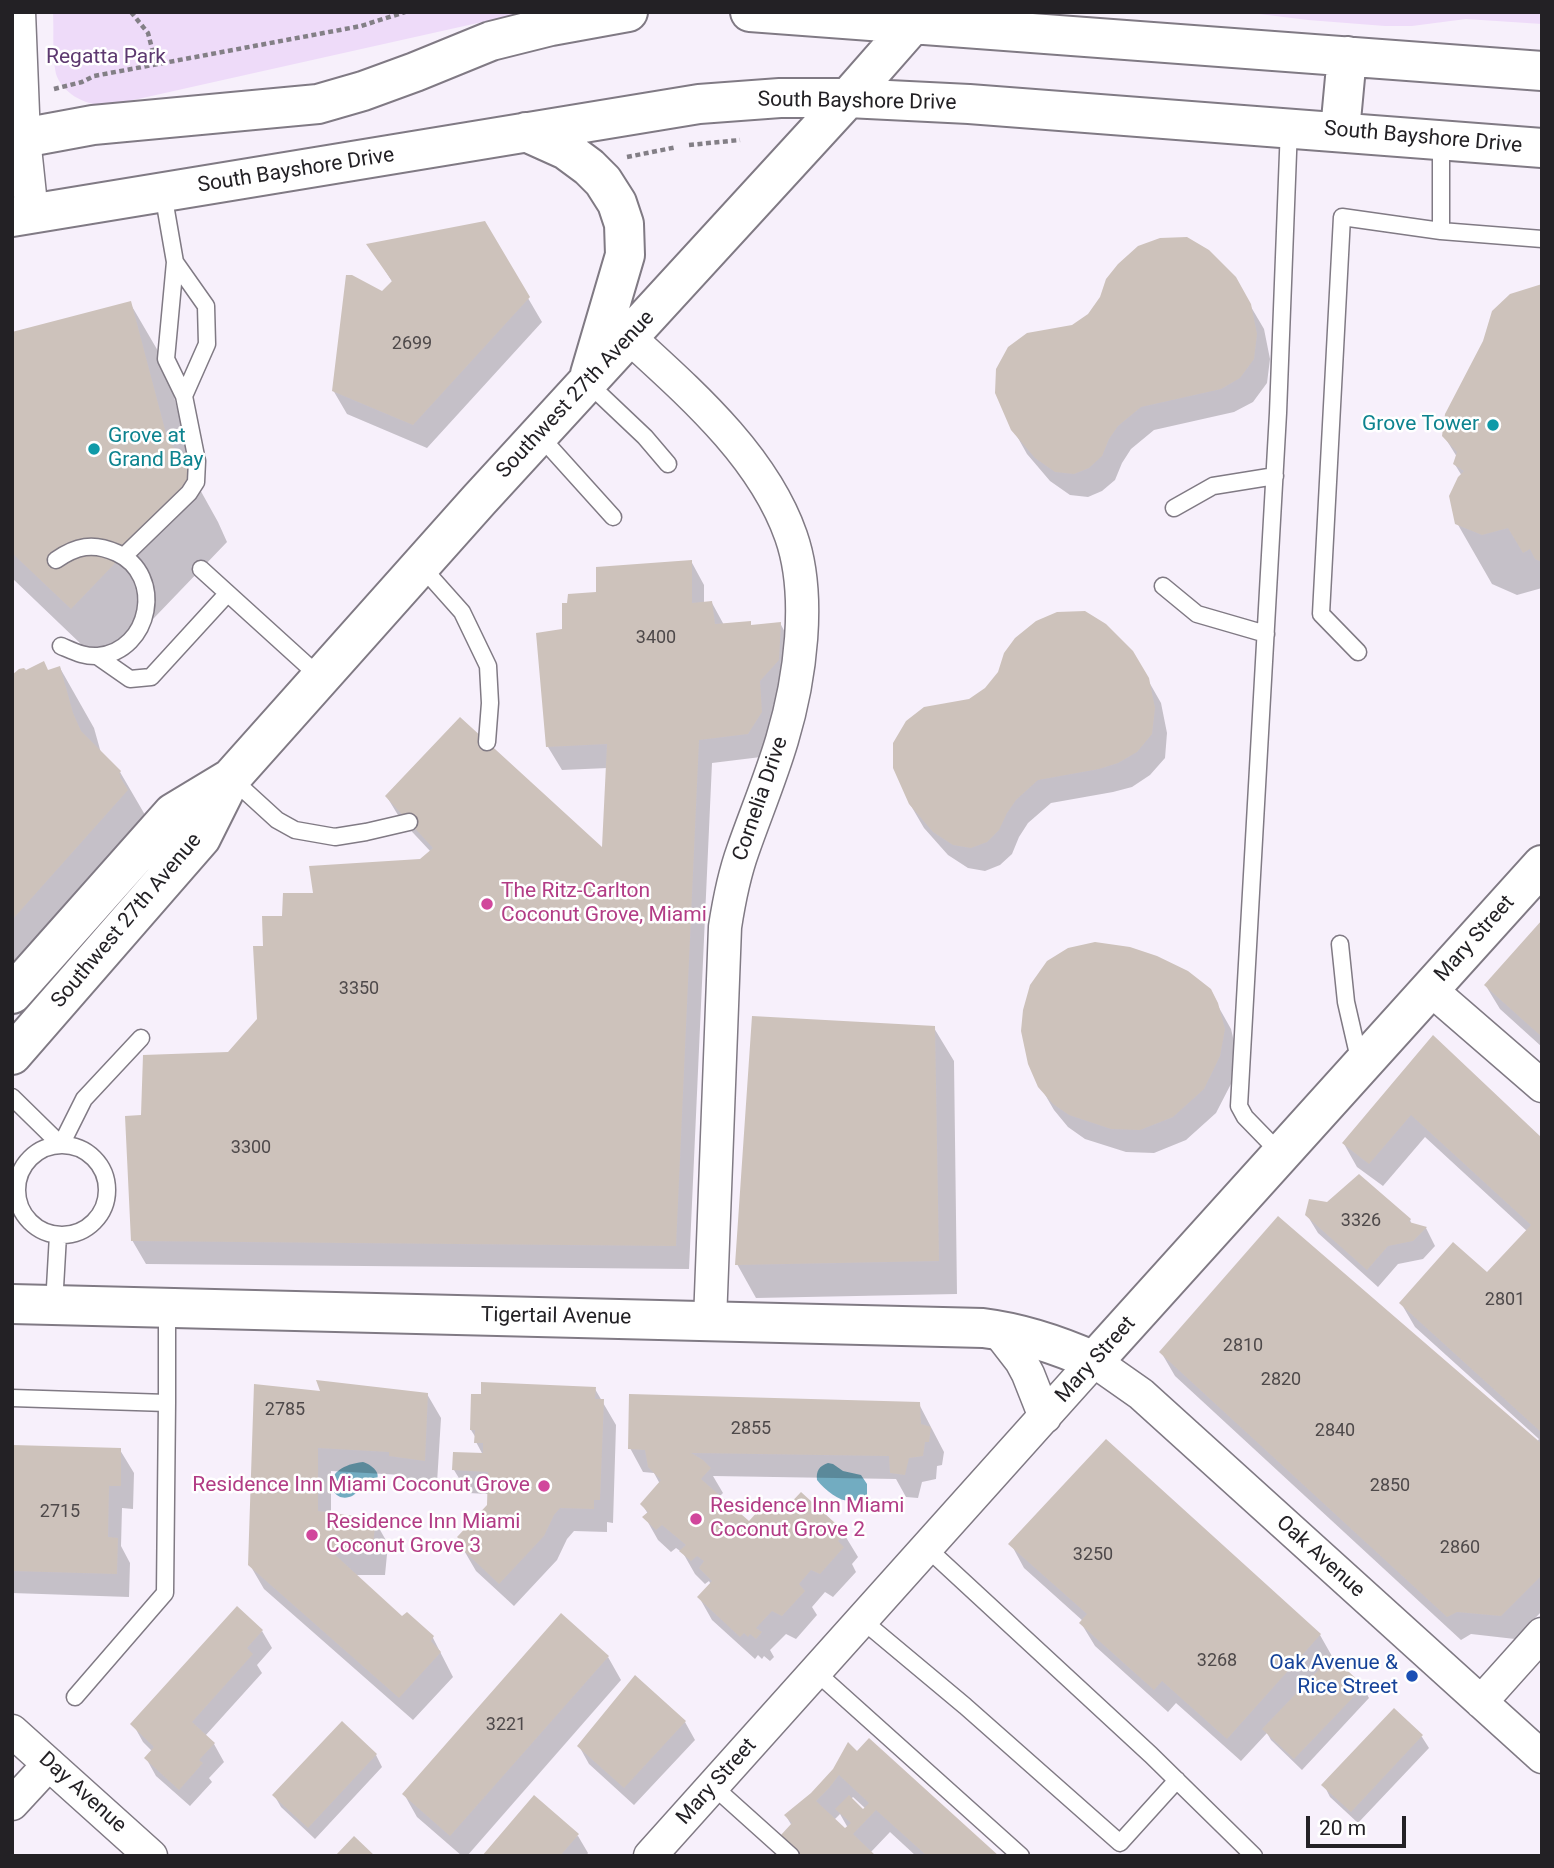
<!DOCTYPE html>
<html>
<head>
<meta charset="utf-8">
<style>
	body { margin:0 }
	#map { position:relative; width:1554px; height:1868px; overflow:hidden; background:#f7f0fb; font-family:Roboto,sans-serif }
	canvas { display:block }
	.frame { position:absolute; inset:0; border:14px solid #232125; pointer-events:none }
	.scale { position:absolute; left:1306px; top:1816px; width:100px; height:32px; box-sizing:border-box; border:4px solid #232125; border-top:0; padding-left:9px; font-size:21px; line-height:24px; white-space:nowrap; color:#232125; -webkit-text-stroke:5px #fff; paint-order:stroke }
</style>
</head>
<body>
<div id="map">
<canvas width="1554" height="1868"></canvas>
<div class="frame"></div>
<div class="scale">20 m</div>
</div>
<script>
const ctx = document.querySelector('canvas').getContext('2d');
ctx.lineJoin = 'round';
function fillPath(path, color) { ctx.fillStyle = color; ctx.fill(path, 'evenodd'); }
function stroke(path, color, width, dash) { ctx.strokeStyle = color; ctx.lineWidth = width; ctx.lineCap = dash ? 'butt' : 'round'; ctx.setLineDash(dash || []); ctx.stroke(path); }
function label(font, color, halo, rows, align = 'center') {
  ctx.font = font + ' Roboto,sans-serif'; ctx.lineWidth = 5; ctx.setLineDash([]); ctx.textBaseline = 'middle'; ctx.strokeStyle = halo; ctx.fillStyle = color; for (const [text, x, y, turn = 0] of rows) {
    ctx.save(); ctx.translate(x, y); ctx.rotate((+turn || 0) * Math.PI / 180); ctx.textAlign = isNaN(turn) ? turn : align; if (halo) ctx.strokeText(text, 0, 0); ctx.fillText(text, 0, 0); ctx.restore();
  }
}
const green = new Path2D(`
	M53 12H534L500 18 138 99C127 101 116 104 105 105 86 106 62 93 56 74 52 56 54 31 53 12Z
	M1243 12H1542V24L1466 19 1412 26H1385L1308 20Z`);
const water = new Path2D(`
	M363 1462C371 1464 385 1475 373 1483 372 1484 363 1485 361 1486 358 1490 355 1496 349 1497 330 1503 317 1467 363 1462Z
	M828 1463 833 1464 843 1471 861 1475 867 1484V1495C850 1510 829 1495 817 1480 816 1471 819 1466 828 1463Z`);
const shadow = new Path2D(`
	M484 223 542 322 427 448 347 414 333 390 382 294 393 283 369 245Z
	M1234 278 1264 329 1270 359 1267 383 1253 402 1234 412 1154 430 1131 449 1122 463 1115 480 1102 491 1088 497 1070 495 1050 481 1027 454 1013 429 1072 327Z
	M1542 286V588L1517 595 1492 584 1457 523 1462 476 1454 463 1457 457 1444 436Z
	M130 303 165 363 198 486 218 522 227 542 106 668 12 578V334Z
	M691 561 704 585V604L712 603 724 625 750 623 752 627 780 623 793 647 792 684 773 705 774 736 761 757 712 763 689 1269 146 1264 132 1240 143 1117 229 1054 259 1020 264 947 284 917 315 895 420 861 431 852 401 820 387 797 603 851 608 768 562 770 548 747 564 630 598 594Z
	M1132 652 1161 703 1167 733 1165 758 1150 775 1132 787 1113 792 1051 803 1028 823 1019 837 1012 854 1000 865 985 871 968 868 948 855 924 828 910 804 970 701Z
	M60 668 94 728 101 753 120 772 155 832 162 851 12 1018V678L25 672 48 671Z
	M1542 923V1047L1500 1009 1486 986Z
	M1209 990 1231 1029 1237 1054 1233 1080 1216 1113 1186 1140 1154 1153 1126 1152 1085 1139 1068 1127 1054 1110 1040 1086Z
	M934 1028 954 1061 957 1294 756 1298 737 1264Z
	M1433 1038 1542 1140V1611L1515 1639 1471 1634 1461 1640 1175 1376 1161 1352 1537 1442 1539 1439 1415 1327 1401 1303 1487 1275 1528 1232 1425 1137 1383 1186 1357 1167 1344 1144Z
	M1307 1215 1410 1220 1412 1225 1426 1228 1435 1246 1423 1259 1398 1264 1378 1287 1318 1233Z
	M595 1389 616 1425 613 1523 607 1522V1532L574 1531 567 1539 557 1560 514 1606 476 1571 462 1547 464 1545 459 1537 489 1505V1494L468 1493 454 1470 483 1455 476 1442V1438L471 1430Z
	M323 1393 427 1394 441 1418 437 1483 405 1479 402 1475 331 1471V1514L375 1521 388 1544 385 1575H355L402 1618 433 1638 453 1677 413 1720 264 1589 250 1565Z
	M919 1404 944 1452 942 1465 937 1466 936 1479 922 1482 918 1498 906 1497 896 1479 713 1476 723 1493 719 1497 749 1523 783 1514 844 1534 858 1557 852 1564 856 1572 833 1597 825 1592 812 1607 817 1615 796 1639 786 1634 770 1650 774 1657 770 1661 764 1656 762 1659 758 1655 755 1659 712 1620 699 1597 711 1585 709 1581 705 1584 695 1574 683 1553 676 1548 671 1552 658 1540 645 1517 648 1514 642 1504 660 1484 654 1473 643 1472 630 1448Z
	M12 1447 120 1450 134 1473 133 1509 122 1508 121 1546 130 1563 129 1597 12 1593Z
	M1011 1544 1320 1635 1333 1658 1363 1687 1369 1698 1302 1770 1271 1740 1267 1733 1241 1761 1176 1703 1168 1712 1095 1646 1081 1623 1083 1621 1024 1568Z
	M262 1631 272 1648 257 1665 262 1673 205 1736 214 1744 224 1762 209 1778 212 1782 190 1806 156 1776 146 1758 152 1751 143 1742 133 1724Z
	M608 1657 621 1680 467 1856H462L417 1817 404 1794Z
	M1394 1710 1422 1737 1429 1748 1358 1823 1330 1797 1324 1785Z
	M685 1722 695 1740 634 1805 589 1764 579 1746Z
	M342 1723 376 1755 382 1767 315 1839 281 1807 274 1795Z
	M834 1770 996 1856H916L890 1832 870 1853 874 1856H793L792 1826 786 1816 813 1794ZM853 1797 866 1809 863 1812 851 1799ZM840 1814 848 1828 845 1831 834 1820Z
	M578 1836 588 1853 586 1856H484Z`);
const building = new Path2D(`
	M485 221 530 297 413 425 332 391 346 275H352L382 291 392 281 366 244Z
	M1187 237 1209 250 1236 277 1251 304 1257 334 1254 359 1240 378 1221 389 1141 407 1118 426 1109 439 1102 456 1089 468 1074 474 1055 472 1035 458 1011 430 995 393 996 369 1008 347 1027 333 1072 325 1088 314 1100 297 1106 279 1118 264 1138 246 1160 238Z
	M1542 284V562L1535 559 1530 549 1523 553 1508 528 1482 535 1455 524 1449 496 1458 477 1464 471 1453 464 1457 452 1442 436 1445 414 1483 341 1492 311 1510 294Z
	M131 301 168 441 185 460 194 481 71 609 12 553V332Z
	M692 560V603L712 601 715 624 751 621V625L781 622 779 660 760 681 762 712 748 734 699 740 676 1246 131 1241 125 1116 141 1115 143 1055 228 1052 257 1019 253 946H263L262 916H282L283 893H313L309 866 420 859 433 848 385 796 460 717 602 847 607 744 546 747 536 633 562 629V603H567L568 594 596 592V567Z
	M1085 611 1106 624 1133 651 1149 678 1155 708 1152 734 1137 752 1118 763 1099 769 1038 780 1016 800 1007 813 999 830 987 842 971 848 953 845 933 832 909 804 893 768V743L906 721 924 707 969 699 985 688 998 672 1004 653 1015 638 1036 621 1057 612Z
	M44 661 48 670 60 666 73 713 81 731 121 771 119 774 121 775 120 777 128 790 12 920V675L19 669 24 668 26 670Z
	M1542 920V1037L1484 985Z
	M1095 942 1130 947 1157 956 1188 971 1211 989 1218 1003 1225 1029 1220 1056 1204 1089 1173 1117 1140 1130 1111 1129 1069 1115 1053 1104 1038 1087 1028 1064 1021 1031 1023 1010 1030 985 1047 961 1068 948Z
	M752 1016 935 1026 939 1261 735 1265Z
	M1433 1035 1542 1138V1433L1399 1303 1453 1242 1487 1272 1531 1225 1411 1115 1369 1164 1342 1143Z
	M1359 1174 1411 1219 1409 1222 1427 1227 1413 1241 1388 1246 1367 1270 1305 1215 1309 1199 1327 1202Z
	M1278 1216 1542 1444V1575L1501 1616 1457 1612 1447 1617 1159 1352Z
	M316 1380 428 1393 425 1461 389 1456V1452L318 1448V1511L376 1519 372 1552H332L402 1616 407 1612 434 1636 431 1641 441 1652 399 1698 248 1565 254 1384 320 1391Z
	M481 1382 596 1387 595 1399H604L600 1500H594V1509L560 1508 554 1515 544 1536 499 1584 460 1547 463 1543 457 1537 487 1505 488 1472 452 1470 453 1452 483 1453V1443H474L475 1430H470L471 1394H481Z
	M629 1394 920 1402 921 1424 931 1427 929 1442H925L923 1456 909 1458 905 1475 890 1473 889 1456 691 1453 703 1460 711 1468 701 1479 749 1521 769 1499 783 1511 801 1492 846 1533 838 1541 844 1547 820 1574 811 1570 799 1584 805 1591 782 1616 772 1611 756 1628 762 1632 756 1639 750 1634 748 1637 744 1633 740 1637 697 1597 712 1581 699 1568 704 1561 697 1556 691 1561 679 1551 686 1545 662 1525 656 1530 642 1517 648 1512 640 1504 661 1480 648 1467 645 1450 628 1449Z
	M1106 1439 1321 1634 1227 1739 1162 1681 1154 1690 1079 1623 1087 1614 1008 1544Z
	M12 1445 121 1448V1486H109L108 1537 118 1538 117 1574 12 1571Z
	M237 1606 263 1630 247 1648 253 1654 192 1722 215 1743 199 1760 203 1763 179 1790 144 1758 154 1747 130 1724Z
	M561 1613 609 1656 450 1836 402 1794Z
	M1332 1656 1364 1686 1294 1759 1262 1729Z
	M635 1675 686 1721 624 1788 577 1746Z
	M1394 1708 1423 1735 1351 1812 1321 1785Z
	M342 1721 377 1754 308 1828 272 1795Z
	M869 1738 999 1856H927L876 1810 853 1834 876 1856H802L780 1836 792 1823 784 1815 811 1793 833 1769 848 1742 857 1751ZM839 1775 869 1803 863 1809 849 1795 835 1809 851 1823 845 1828 816 1801 829 1788Z
	M534 1795 579 1834 560 1856H482Z
	M354 1836 375 1856H335Z`);
const path = new Path2D(`
	M131 12 148 33 156 64
	M54 89 82 82 94 76 361 26 405 12
	M689 145 740 140
	M627 157 677 147`);
const service = new Path2D(`
	M1441 139V231
	M175 262 206 306 207 344 184 396
	M588 383 645 437 668 464
	M539 435 613 517
	M1174 508 1213 486 1275 476
	M124 556 189 493 196 482 197 461 184 396 166 359 175 262 163 193
	M56 560C76 546 93 542 117 553 165 575 151 651 98 656 84 657 73 651 61 646
	M421 566 462 612 488 666 490 703 487 742
	M201 569 320 677
	M1163 586 1197 614 1266 634
	M1358 652 1321 614 1342 217 1441 231 1542 239
	M97 656 130 679 151 677 227 594
	M231 778 277 820 295 830 335 837 366 832 409 822
	M1340 944 1346 1002 1360 1063
	M12 1097 61 1145 84 1099 141 1038
	M17 1190a45 45 0 1 1 90 0a45 45 0 1 1-90 0Z
	M1281 1154 1245 1117 1239 1106 1278 413 1289 127
	M54 1305 58 1235
	M12 1398 167 1403V1308
	M927 1548 1151 1755 1254 1856
	M862 1620 965 1706 1120 1843 1177 1780
	M816 1672 1021 1856
	M75 1697 165 1593 167 1403
	M713 1786 791 1856`);
const minor = new Path2D(`
	M19 12 24 138 32 214
	M629 337C690 393 763 456 791 536 812 596 800 680 782 740 771 777 756 813 743 850 734 875 729 901 725 927L710 1321
	M1430 989 1542 1086
	M997 1330 1021 1361 1028 1374 1045 1417
	M1481 1702 1542 1634
	M12 1731 151 1856
	M12 1804 49 1764
	M650 1856 1094 1361 1141 1394 1542 1757`);
const tertiary = new Path2D(`
	M12 1304 983 1328C1023 1333 1058 1345 1094 1361L1542 865`);
const secondary = new Path2D(`
	M750 12 1542 71
	M1340 131 1347 56
	M526 132 566 150 589 167 603 181 617 203 624 224 625 255 590 374
	M12 140 93 125 318 104 363 91 415 72 491 41 551 26 628 12
	M12 217 699 104 780 98H848L969 104 1542 148
	M12 994 173 813 231 778
	M12 1055 201 838 231 778 479 500 848 98 913 24`);
const markers = [
	[1493,425,7,"#0f9aa8"],
	[94,449,7,"#0f9aa8"],
	[487,904,7,"#d1479c"],
	[544,1486,7,"#d1479c"],
	[696,1519,7,"#d1479c"],
	[312,1535,7,"#d1479c"],
	[1412,1676,7,"#1a4fb4"]
];
const numberNames = [
	["2699",412,344],
	["3400",656,638],
	["3350",359,989],
	["3300",251,1148],
	["3326",1361,1221],
	["2801",1505,1300],
	["2810",1243,1346],
	["2820",1281,1380],
	["2785",285,1410],
	["2855",751,1429],
	["2840",1335,1431],
	["2850",1390,1486],
	["2715",60,1512],
	["2860",1460,1548],
	["3250",1093,1555],
	["3268",1217,1661],
	["3221",506,1725]
];
const parkNames = [
	["Regatta Park",106,58]
];
const streetNames = [
	["South Bayshore Drive",857,102,1],
	["South Bayshore Drive",1423,138,5],
	["South Bayshore Drive",296,171,-9],
	["Southwest 27th Avenue",576,395,-47],
	["Cornelia Drive",761,799,-71],
	["Southwest 27th Avenue",127,921,-50],
	["Mary Street",1475,939,-48],
	["Tigertail Avenue",556,1317,1],
	["Mary Street",1096,1360,-48],
	["Oak Avenue",1320,1557,42],
	["Mary Street",717,1782,-48],
	["Day Avenue",82,1793,42]
];
const cultureNames = [
	["Grove Tower",1479,425],
	["Grove at",108,437,"left"],
	["Grand Bay",108,461,"left"]
];
const hotelNames = [
	["The Ritz-Carlton",501,892],
	["Coconut Grove, Miami",501,916],
	["Residence Inn Miami Coconut Grove",530,1486,"right"],
	["Residence Inn Miami",710,1507],
	["Coconut Grove 2",710,1531],
	["Residence Inn Miami",326,1523],
	["Coconut Grove 3",326,1547]
];
const transitNames = [
	["Oak Avenue &",1398,1664],
	["Rice Street",1398,1688]
];
fillPath(green, '#eedbf9');
fillPath(water, '#72acc1');
fillPath(shadow, '#0003');
fillPath(building, '#cdc2bb');
stroke(service, '#807a84', 19);
stroke(minor, '#807a84', 35);
stroke(tertiary, '#807a84', 42);
stroke(secondary, '#807a84', 42);
stroke(path, '#837f86', 4.5, [5, 3.5]);
stroke(service, '#fff', 16);
stroke(minor, '#fff', 32);
stroke(tertiary, '#fff', 38);
stroke(secondary, '#fff', 38);
for (const [x, y, r, color] of markers) { const dot = new Path2D(); dot.arc(x, y, r, 0, 2 * Math.PI); ctx.fillStyle = color; ctx.fill(dot); stroke(dot, '#fff', 2.5); }
label('18px', '#4e494a', null, numberNames);
label('21px', '#5d3970', '#fff', parkNames);
label('21px', '#232125', '#fff', streetNames);
label('21px', '#0d838f', '#fff', cultureNames, 'right');
label('21px', '#b23c85', '#fff', hotelNames, 'left');
label('21px', '#164399', '#fff', transitNames, 'right');
</script>
</body>
</html>
